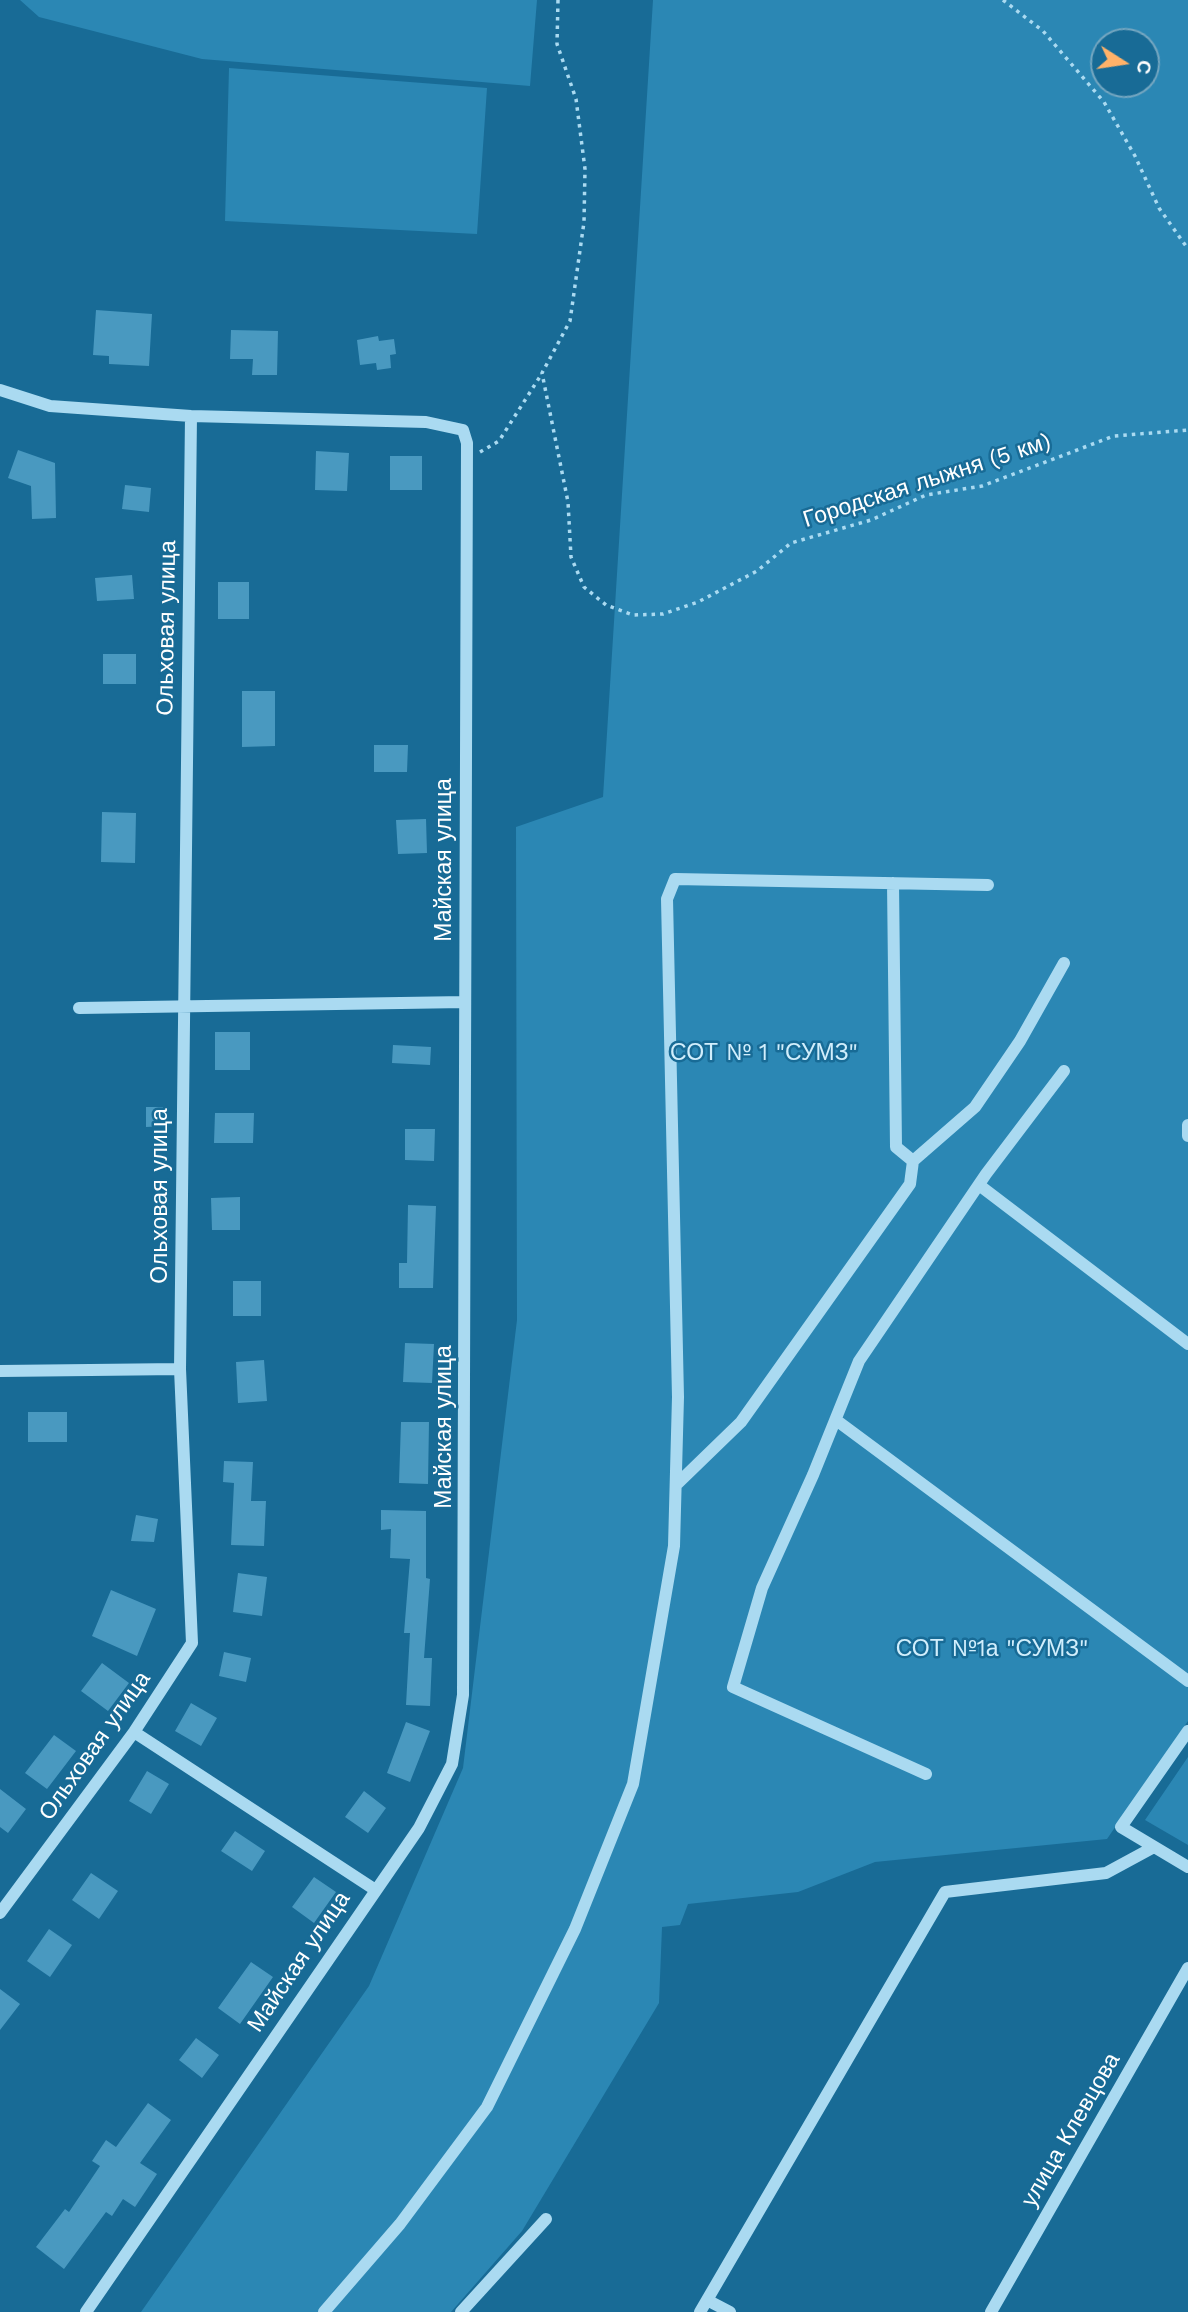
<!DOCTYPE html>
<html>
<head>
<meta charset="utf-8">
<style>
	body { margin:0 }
	#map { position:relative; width:1188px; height:2312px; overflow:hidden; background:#186b96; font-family:"Work Sans",sans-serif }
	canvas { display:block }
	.north { position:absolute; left:1090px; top:28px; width:70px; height:70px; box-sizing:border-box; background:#186b96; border:2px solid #74a6c0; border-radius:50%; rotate:102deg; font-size:19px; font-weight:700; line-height:28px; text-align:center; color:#fff }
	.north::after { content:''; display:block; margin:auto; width:24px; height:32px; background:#ffb269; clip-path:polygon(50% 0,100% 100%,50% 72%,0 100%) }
</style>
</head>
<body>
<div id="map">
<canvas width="1188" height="2312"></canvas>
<div class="north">С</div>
</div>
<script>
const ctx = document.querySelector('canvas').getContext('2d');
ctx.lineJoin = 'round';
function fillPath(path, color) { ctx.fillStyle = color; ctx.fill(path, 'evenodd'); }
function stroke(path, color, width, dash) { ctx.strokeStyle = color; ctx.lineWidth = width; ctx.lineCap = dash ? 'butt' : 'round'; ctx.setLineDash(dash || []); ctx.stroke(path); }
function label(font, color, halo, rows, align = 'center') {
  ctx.font = font + ' "Work Sans",sans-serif'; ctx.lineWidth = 5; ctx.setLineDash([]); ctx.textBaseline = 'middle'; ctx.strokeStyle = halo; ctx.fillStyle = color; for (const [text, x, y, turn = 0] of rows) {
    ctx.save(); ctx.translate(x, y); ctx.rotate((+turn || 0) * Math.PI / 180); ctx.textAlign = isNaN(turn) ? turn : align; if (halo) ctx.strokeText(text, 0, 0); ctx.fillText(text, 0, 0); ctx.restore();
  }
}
const green = new Path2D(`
	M20 0H537L530 86 202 59 39 17Z
	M653 0H1188V1721L1107 1839 875 1862 798 1892 688 1904 680 1925 662 1927 659 2003 522 2231 451 2312H141L369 1986 463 1768 517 1320 516 827 603 797ZM1104 42H1146V84H1104Z
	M229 68 487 88 477 234 225 221Z
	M1188 1757V1845L1145 1820Z`);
const building = new Path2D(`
	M96 310 152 314 149 366 109 364V356L93 355Z
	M231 330 278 331 277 375H252L253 359H230Z
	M378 336 379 341 394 339 396 354 390 355 391 368 377 370 376 363 360 365 357 340Z
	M18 450 55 463 56 518 32 519 31 486 8 478Z
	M316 451 349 453 347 491 315 490Z
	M390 456H422V490H390Z
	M125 485 151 488 149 512 122 509Z
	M132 575 134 599 97 601 95 578Z
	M218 582H249V619H218Z
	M103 654H136V684H103Z
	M242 691H275V746L242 747Z
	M374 745H408L407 772H374Z
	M102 812 136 813 135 863 101 862Z
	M426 819 427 853 398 854 396 820Z
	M215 1032H250V1070H215Z
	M393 1045 431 1047 430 1065 392 1063Z
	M146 1107H164L165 1126 146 1127Z
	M215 1113H254L253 1143H214Z
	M405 1129H435L434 1161 405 1160Z
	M240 1197V1230H212L211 1198Z
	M408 1205 436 1206 433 1288H399V1263H407Z
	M233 1281H261V1316H233Z
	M405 1343 434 1344 432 1383 403 1382Z
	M264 1360 267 1401 238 1403 236 1362Z
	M28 1412H67V1442H28Z
	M401 1422H429L428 1484 399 1483Z
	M224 1461 253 1462 251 1501H266L264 1546 231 1545 234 1483 223 1482Z
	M381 1510 426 1511V1578L430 1579 424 1658H432L430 1706 406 1705 410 1633H404L410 1559 390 1558 391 1529 381 1530Z
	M136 1515 158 1519 154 1542 131 1541Z
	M238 1573 267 1577 262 1616 233 1612Z
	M111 1590 156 1609 137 1656 92 1636Z
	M224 1652 251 1658 246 1682 219 1676Z
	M102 1663 129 1683 108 1711 81 1691Z
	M191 1703 217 1718 201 1746 175 1731Z
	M406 1722 430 1731 410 1782 387 1773Z
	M54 1735 76 1751 47 1789 25 1773Z
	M147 1771 169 1784 151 1814 129 1801Z
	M0 1789 26 1809 8 1833 0 1827Z
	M364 1791 386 1808 368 1833 345 1817Z
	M235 1831 265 1851 252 1871 221 1851Z
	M91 1873 118 1891 99 1919 72 1900Z
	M314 1877 336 1892 314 1923 292 1907Z
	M49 1929 72 1945 50 1977 27 1961Z
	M251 1962 273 1977 240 2024 218 2008Z
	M0 1989 20 2004 0 2030Z
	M196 2038 219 2055 202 2078 179 2060Z
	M148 2103 171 2120 140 2163 157 2174 135 2207 123 2199 112 2216 106 2212 64 2269 36 2247 65 2209 69 2212 100 2166 92 2161 106 2140 116 2147Z`);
const path = new Path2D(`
	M558 0 557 44 576 99 585 169 584 222 570 321 542 373 568 502 571 557 584 587 606 605 633 615 663 614 698 602 757 571 791 543 871 520 926 495 982 486 1114 436 1188 430
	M1003 0 1043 31 1104 102 1135 156 1159 208 1188 249
	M480 452 499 441 541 375`);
const minor = new Path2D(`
	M0 390 50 406 191 416 426 422 463 430 467 443 463 1695 452 1764 419 1828 86 2312
	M893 883 896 1147 913 1161
	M79 1008 465 1002
	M1188 1125V1136
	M979 1185 1188 1344
	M0 1371 180 1369
	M836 1420 1188 1681
	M676 1485 741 1422 910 1184 913 1161 975 1107 1020 1041 1064 963
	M1188 1731 1121 1827 1188 1867
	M134 1732 374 1889
	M926 1774 733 1687 762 1588 813 1475 859 1361 986 1174 1064 1071
	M0 1913 134 1732 192 1643 180 1369 191 416
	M707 2300 730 2312
	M324 2312 400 2224 487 2107 575 1929 633 1784 674 1546 678 1397 667 899 675 879 988 885
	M461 2312 546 2219
	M700 2312 945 1892 1106 1873 1154 1847
	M991 2312 1188 1968`);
const streetNames = [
	["Городская лыжня (5 км)",927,481,-18],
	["Ольховая улица",167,628,-89],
	["Майская улица",444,860,-90],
	["Ольховая улица",160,1196,-90],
	["Майская улица",444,1427,-90],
	["Ольховая улица",95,1746,-55],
	["Майская улица",299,1962,-56],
	["улица Клевцова",1071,2130,-60]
];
const parkNames = [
	["СОТ № 1 \"СУМЗ\"",764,1053],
	["СОТ №1а \"СУМЗ\"",992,1649]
];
fillPath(green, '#2b87b4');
fillPath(building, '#4999c0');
stroke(path, '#aadaf1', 3.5, [3.5, 5]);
stroke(minor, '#aadaf1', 12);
label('23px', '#fff', '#186b96', streetNames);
label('23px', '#d1eefc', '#186b96', parkNames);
</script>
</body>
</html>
